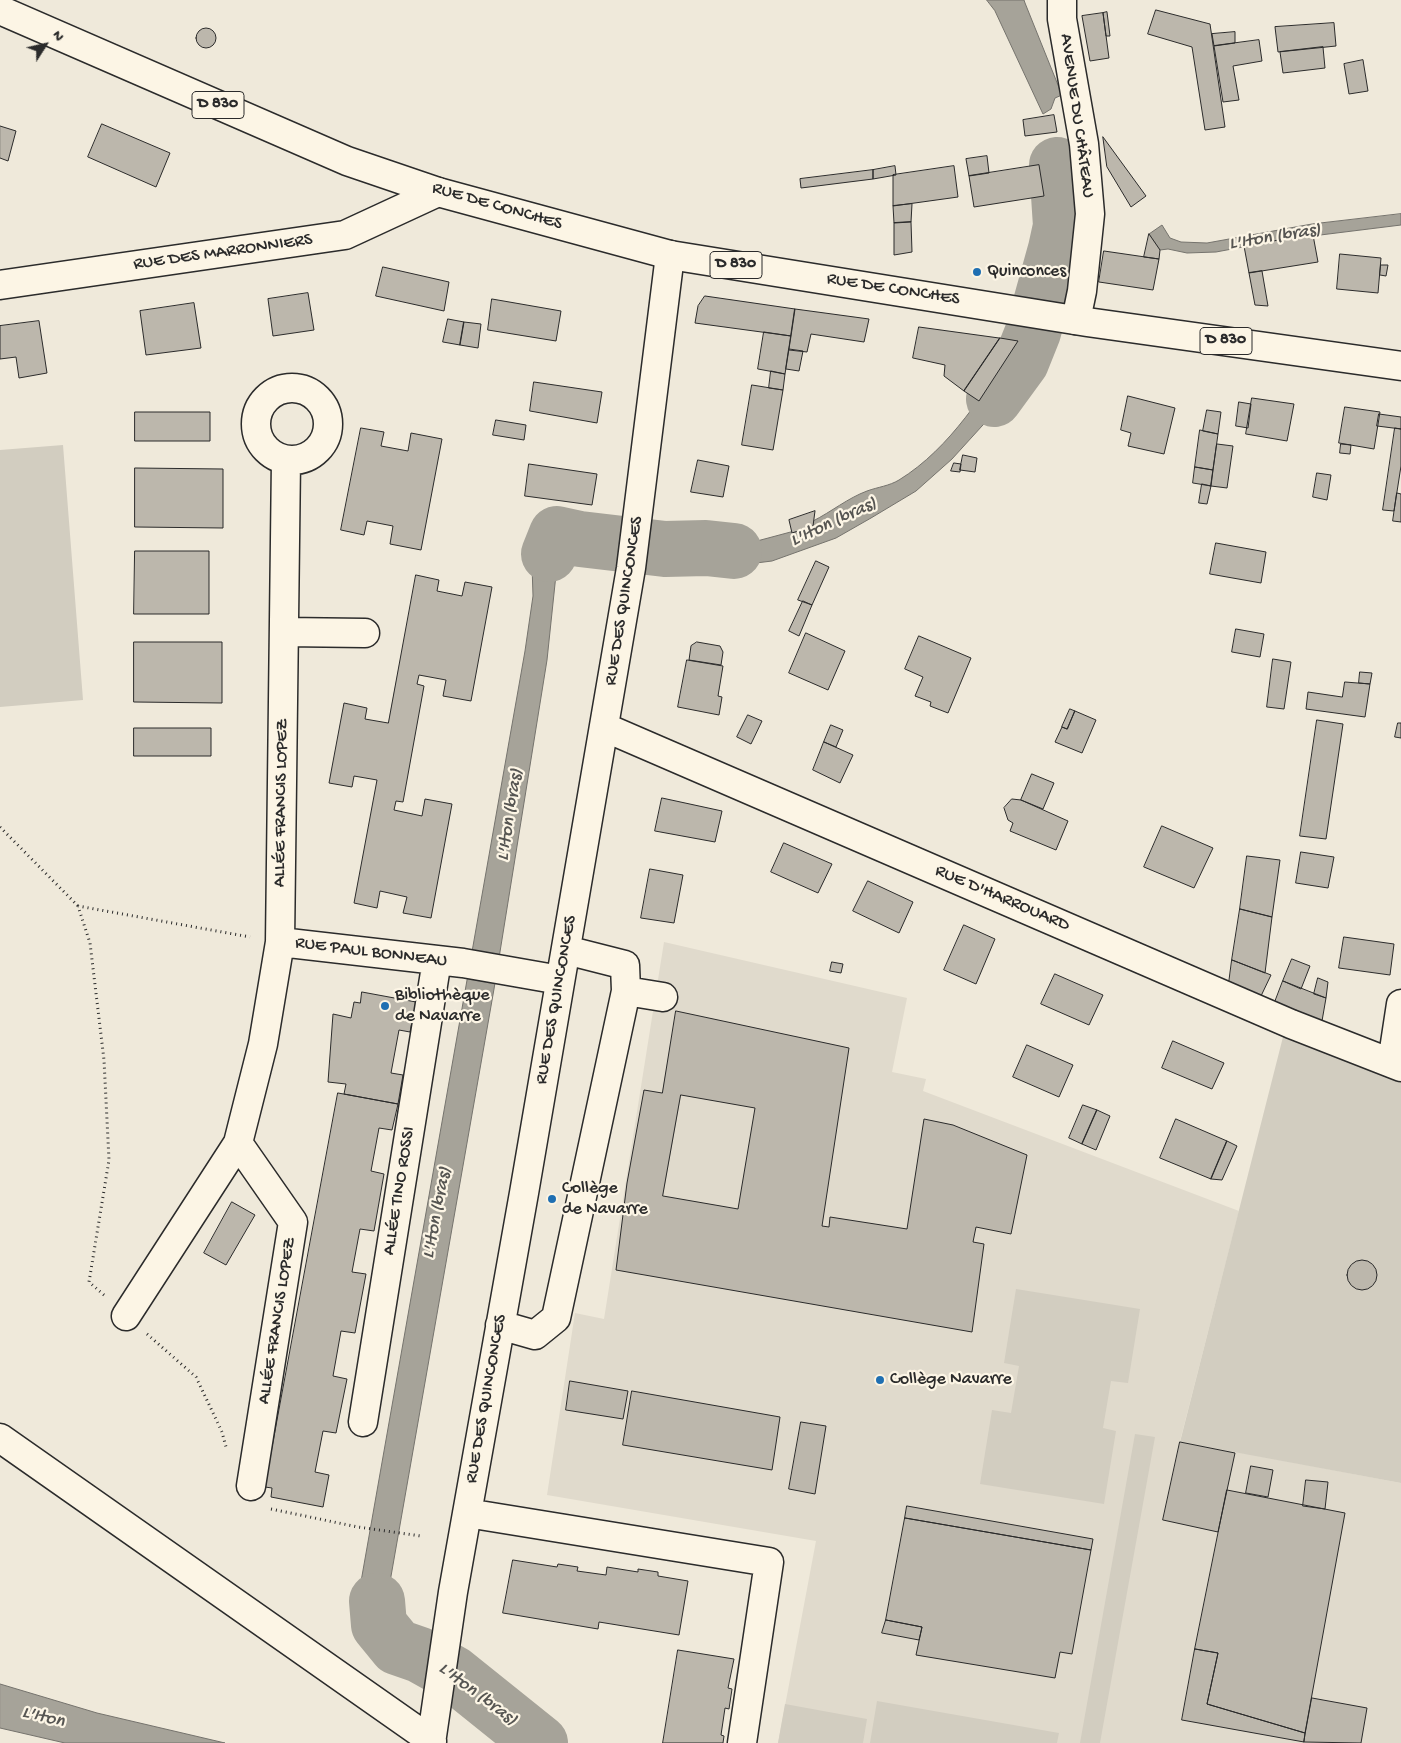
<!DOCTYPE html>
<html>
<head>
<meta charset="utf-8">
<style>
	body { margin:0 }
	#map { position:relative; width:1401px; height:1743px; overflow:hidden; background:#efe9da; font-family:"Gochi Hand",sans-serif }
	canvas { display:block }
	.north { position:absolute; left:20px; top:20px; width:50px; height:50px; -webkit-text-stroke:4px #fcf5e5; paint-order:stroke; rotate:55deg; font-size:14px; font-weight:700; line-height:20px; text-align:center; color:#2b2b2b }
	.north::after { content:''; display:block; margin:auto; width:18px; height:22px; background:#2b2b2b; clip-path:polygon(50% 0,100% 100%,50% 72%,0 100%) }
</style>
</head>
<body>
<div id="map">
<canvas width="1401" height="1743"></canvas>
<div class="north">N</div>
</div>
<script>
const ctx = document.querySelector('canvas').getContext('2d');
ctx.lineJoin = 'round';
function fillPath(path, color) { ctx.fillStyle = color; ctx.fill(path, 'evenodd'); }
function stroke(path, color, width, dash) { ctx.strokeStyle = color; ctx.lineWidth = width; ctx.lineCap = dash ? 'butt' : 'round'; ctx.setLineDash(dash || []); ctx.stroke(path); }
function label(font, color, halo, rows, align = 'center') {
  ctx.font = font + ' "Gochi Hand",sans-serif'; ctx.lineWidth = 4.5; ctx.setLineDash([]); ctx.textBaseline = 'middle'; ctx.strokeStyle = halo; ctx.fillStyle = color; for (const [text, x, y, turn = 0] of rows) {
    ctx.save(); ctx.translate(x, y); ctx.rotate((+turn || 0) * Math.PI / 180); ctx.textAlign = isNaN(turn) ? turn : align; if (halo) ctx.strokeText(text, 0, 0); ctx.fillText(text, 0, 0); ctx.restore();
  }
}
const built = new Path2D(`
	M664 942 907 998 892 1072 926 1079 923 1091 1239 1211 1180 1441 1401 1483V1743H778L816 1541 547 1495 575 1313 604 1319Z`);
const green = new Path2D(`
	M63 445 83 700 0 707V450Z
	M1284 1033 1401 1082V1483L1180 1442Z
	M1016 1289 1140 1309 1128 1383 1111 1381 1103 1428 1116 1431 1104 1504 980 1484 992 1410 1011 1413 1019 1366 1004 1363Z
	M1135 1434 1155 1437 1100 1743H1080Z
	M877 1701 1059 1733 1057 1743H870Z
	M785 1704 867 1719 863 1743H778Z`);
const water = new Path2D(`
	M987 0H1024L1025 3 1062 95 1055 98 1051 109 1043 114 995 11Z
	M1065 164C1074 210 1069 243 1056 287L1036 283 1049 215 1050 167Z
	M1401 214V225L1280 240 1216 252 1187 253 1168 249 1160 250 1149 234 1162 225 1170 238 1181 242 1207 243 1312 224Z
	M1020 330 1050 334 1044 344H1039L1002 404 952 459 916 491 871 518 836 538 772 561 748 564 676 562 656 559 659 539 757 541 813 526V521C831 512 848 498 867 491 878 487 889 486 899 480 951 448 985 391 1018 341Z
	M546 521 613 533 610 552 559 546 547 660 494 989 387 1599 405 1631 421 1637 419 1670 387 1663 358 1635 353 1627 525 651 533 596 532 565 544 543Z
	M456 1661 483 1678 487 1671 495 1673 496 1689 505 1705 556 1743H522L510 1734 494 1727 467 1702 450 1691Z
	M0 1684 97 1713 225 1743H65L0 1728Z`);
const river = new Path2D(`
	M994 399 1021 362 1033 332 1056 249 1061 226 1057 165
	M549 554 557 534 580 539 665 549 706 548 734 551
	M377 1601 379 1625 397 1647 420 1655 454 1674 540 1743`);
const building = new Path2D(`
	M1156 10 1210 24 1225 127 1205 130 1192 47 1148 34Z
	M1107 12 1110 36H1106L1103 13Z
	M1103 13 1109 58 1090 61 1082 16Z
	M1334 23 1336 46 1278 52 1275 27Z
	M196 38a10 10 0 1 1 20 0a10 10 0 1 1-20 0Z
	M1235 32V43L1214 46 1212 34Z
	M1259 40 1262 61 1233 66 1239 100 1223 102 1214 46Z
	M1323 47 1325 68 1283 73 1280 52Z
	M1363 60 1368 91 1349 94 1344 64Z
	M1054 115 1057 132 1025 136 1023 120Z
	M102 124 170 153 156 187 88 157Z
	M0 126 16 131 8 161 0 158Z
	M1103 137 1146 196 1131 207 1107 167Z
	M987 156 989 173 969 176 966 159Z
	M1039 165 1044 196 974 207 969 176Z
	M895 166 896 175 873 179V170Z
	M954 166 958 197 893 206V175Z
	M873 170V179L801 188 800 179Z
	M912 204 911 222 894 223 893 206Z
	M911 222 912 252 894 255V223Z
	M1149 234 1160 250 1159 259 1144 257Z
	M1313 235 1318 262 1249 273 1244 246Z
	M1104 251 1159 259 1153 290 1099 282Z
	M1340 254 1381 258 1378 293 1337 289Z
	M1381 265H1388L1386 276 1380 275Z
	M383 267 449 282 444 311 376 296Z
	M1262 271 1268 306 1255 305 1249 273Z
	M308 293 314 330 273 336 268 299Z
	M705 296 795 309 791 336 695 323 698 306Z
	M492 299 561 311 556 341 488 330Z
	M194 303 201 348 146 355 140 311Z
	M795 309 869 319 864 342 811 334 807 352 789 350Z
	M448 319 464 322 460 345 443 342Z
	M39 321 47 373 19 378 16 357 0 359V326Z
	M464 322 481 324 478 348 460 345Z
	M919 327 999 338H1000L964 391 944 376 945 365 913 358Z
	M764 332 791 336 785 374 758 369Z
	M1000 338 1018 341 979 401 964 391Z
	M789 349 803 351 799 371 786 369Z
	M771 371 785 374 783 390 769 388Z
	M534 382 602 392 597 423 530 411Z
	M752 385 783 390 773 450 742 445Z
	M1128 396 1175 408 1164 454 1128 446 1131 433 1121 430Z
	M1252 398 1294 404 1287 441 1246 434Z
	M1239 402 1251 404 1248 428 1236 426Z
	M1345 407 1380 412 1374 449 1339 443Z
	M1207 410 1221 412 1218 434 1203 431Z
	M135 412H210V441H135Z
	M1379 414 1401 417V429L1377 426Z
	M496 420 526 425 524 440 493 435Z
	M361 428 384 432 381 446 408 451 411 433 442 439 421 550 390 544 393 526 367 521 364 535 341 530Z
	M1395 428 1401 429V466L1394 511 1383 510Z
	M1200 430 1218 434 1213 470 1195 467Z
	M1217 444 1233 446 1227 488 1211 486Z
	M1341 444 1351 445 1350 454 1340 453Z
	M963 455 977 458 975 472 960 470Z
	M698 460 729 466 723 497 691 492Z
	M954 463 961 464 960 472 951 471Z
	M529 464 597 474 592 505 525 496Z
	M1195 467 1213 470 1211 486 1193 483Z
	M135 468 223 469V528L135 527Z
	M1317 473 1331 475 1327 500 1313 497Z
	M1202 484 1211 486 1207 504 1199 503Z
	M1397 493 1401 494V522L1393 521Z
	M815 511 813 526 792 533 789 520Z
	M1216 543 1266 552 1261 583 1210 574Z
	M135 551H209V614H134Z
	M816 561 829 567 812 605 798 600Z
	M416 575 439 580 437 591 462 596 465 582 492 587 471 701 443 696 446 680 419 675 417 684 424 686 403 802 396 801 394 810 422 816 425 799 452 804 431 918 403 913 407 897 380 891 377 908 354 903 377 780 354 776 352 787 329 783 344 703 367 708 365 719 388 723Z
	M803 601 812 605 799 636 789 631Z
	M1236 629 1264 634 1260 657 1232 652Z
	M806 633 845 651 828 690 789 673Z
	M919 636 971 658 948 713 930 706 931 702 915 696 923 677 905 669Z
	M134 642H222V703L134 702Z
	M697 642 720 646 723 652 721 665 689 660 691 646Z
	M1273 659 1291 662 1284 709 1267 707Z
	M687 660 723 666 718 696 722 697 719 715 678 707Z
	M1360 672 1372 673 1370 684 1359 683Z
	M1345 682 1370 684 1365 717 1306 709 1308 692 1342 697Z
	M1070 709 1075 711 1067 729 1062 727Z
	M1075 711 1096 720 1082 753 1055 742 1062 727 1067 729Z
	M748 715 762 721 751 744 737 737Z
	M1317 720 1343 724 1326 839 1300 836Z
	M1398 723H1401V738L1395 737Z
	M831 725 843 730 836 747 824 742Z
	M134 728H211V756H134Z
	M824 742 853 755 840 783 813 770Z
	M1032 774 1054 783 1043 809 1021 800Z
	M662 798 722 811 715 842 655 831Z
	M1012 799 1021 800 1068 821 1056 850 1010 831 1013 823 1008 820 1004 808Z
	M1162 826 1213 848 1194 888 1144 867Z
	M784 843 832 864 818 893 771 872Z
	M1301 852 1334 857 1328 888 1296 883Z
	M1247 856 1280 860 1272 917 1240 909Z
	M650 869 683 875 674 923 641 918Z
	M868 881 913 902 899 933 853 911Z
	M1240 909 1272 917 1265 973 1232 960Z
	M964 925 995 939 976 984 944 970Z
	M1344 937 1394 944 1390 975 1339 968Z
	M1292 959 1310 966 1301 989 1283 981Z
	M1232 960 1271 975 1261 996 1229 983Z
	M832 962 843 964 841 973 830 971Z
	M1055 974 1103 995 1089 1025 1041 1004Z
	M1318 978 1328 982 1326 998 1314 994Z
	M1283 981 1326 998 1322 1021 1275 1002Z
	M362 992 416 1002 410 1032 399 1030 391 1073 403 1075 398 1104 344 1094 346 1084 328 1082 333 1014 351 1018 354 1002 360 1003Z
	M676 1011 849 1048 822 1226 829 1227 830 1217 907 1229 924 1119 953 1125 1027 1155 1011 1234 976 1227 973 1242 984 1244 972 1332 616 1270 627 1183 644 1090 662 1093ZM681 1095 755 1108 738 1209 663 1196Z
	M1173 1041 1224 1063 1212 1089 1162 1068Z
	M1027 1045 1073 1065 1059 1097 1013 1077Z
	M338 1093 398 1104 392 1130 379 1128 371 1171 384 1174 374 1231 360 1229 352 1272 366 1274 355 1333 341 1331 333 1376 347 1379 336 1433 323 1431 315 1472 329 1475 323 1507 271 1497 272 1488 265 1487Z
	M1083 1105 1097 1110 1082 1144 1069 1138Z
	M1097 1110 1110 1116 1096 1150 1082 1144Z
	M1176 1119 1227 1141 1211 1179 1160 1158Z
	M1227 1141 1237 1146 1222 1180 1211 1179Z
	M232 1202 255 1215 226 1265 204 1253Z
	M1347 1275a15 15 0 1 1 30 0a15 15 0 1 1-30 0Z
	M570 1381 628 1391 623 1419 566 1410Z
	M632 1391 780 1417 772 1470 623 1445Z
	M801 1422 826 1426 815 1494 789 1489Z
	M1180 1442 1235 1453 1218 1532 1163 1520Z
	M1251 1466 1273 1470 1268 1497 1246 1493Z
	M1306 1480 1328 1482 1325 1509 1303 1506Z
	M1227 1490 1345 1513 1305 1733 1207 1704 1218 1653 1195 1649Z
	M907 1506 1093 1539 1091 1550 905 1518Z
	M905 1518 1091 1550 1072 1654 1060 1652 1055 1678 916 1655 922 1627 886 1620Z
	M513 1560 557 1567 558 1564 578 1567 577 1571 606 1575 607 1567 638 1572V1569L658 1572V1576L688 1581 679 1635 599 1622 598 1629 503 1613Z
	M886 1620 922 1627 919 1640 882 1633Z
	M1195 1649 1218 1653 1207 1704 1305 1733 1304 1742 1182 1720Z
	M678 1650 734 1659 728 1688 732 1689 729 1709 725 1708 721 1735 724 1736 723 1743H663Z
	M1312 1698 1367 1708 1361 1743 1304 1742Z`);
const path = new Path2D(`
	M0 827 78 906
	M104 1295 89 1282 109 1160 104 1060 90 943 78 906 250 937
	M147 1334 196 1377 222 1432 226 1447
	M271 1509 358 1527 421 1536`);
const minor = new Path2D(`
	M1062 0V19L1084 144 1090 214 1082 291 1076 320
	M0 285 345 235 438 192
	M256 424a36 36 0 1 1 72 0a36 36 0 1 1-72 0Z
	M285 632 365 633
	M604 727 1291 1024 1401 1067
	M280 942 463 963 560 980
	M626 991 663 997
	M1392 1063 1401 1004
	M238 1143 293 1222 251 1486
	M126 1316 238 1143 263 1044 280 942 286 460
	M500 1325 535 1335 556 1318 626 991 625 965 566 950
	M363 1422 437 960
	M0 1438 432 1741
	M467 1513 769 1562 742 1743
	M431 1743 453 1592 524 1193 631 568 670 255`);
const major = new Path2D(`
	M0 10 347 161 438 192 670 255 1087 322 1401 366`);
const markers = [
	[977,272,5,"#1f6fb2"],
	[385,1006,5,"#1f6fb2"],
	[552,1199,5,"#1f6fb2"],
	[880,1380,5,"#1f6fb2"]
];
const shields = [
	[218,105,52],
	[736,265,52],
	[1226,341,52]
];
const shieldNames = [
	["D 830",218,105],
	["D 830",736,265],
	["D 830",1226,341]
];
const streetNames = [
	["AVENUE DU CHÂTEAU",1076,116,82],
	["RUE DE CONCHES",497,207,16],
	["RUE DES MARRONNIERS",223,253,-8],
	["RUE DE CONCHES",893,290,9],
	["RUE DES QUINCONCES",625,601,-81],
	["ALLÉE FRANCIS LOPEZ",282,803,-89],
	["RUE D'HARROUARD",1002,899,23],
	["RUE PAUL BONNEAU",371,953,7],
	["RUE DES QUINCONCES",557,1000,-80],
	["ALLÉE TINO ROSSI",400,1191,-81],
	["ALLÉE FRANCIS LOPEZ",278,1321,-81],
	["RUE DES QUINCONCES",487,1399,-80]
];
const poiNames = [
	["Quinconces",987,272],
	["Bibliothèque",395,996],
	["de Navarre",395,1017],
	["Collège",562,1189],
	["de Navarre",562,1210],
	["Collège Navarre",890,1380]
];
const waterNames = [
	["L'Iton (bras)",1275,238,-9],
	["L'Iton (bras)",834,523,-25],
	["L'Iton (bras)",511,815,-81],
	["L'Iton (bras)",438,1213,-79],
	["L'Iton (bras)",477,1695,37],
	["L'Iton",43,1718,14]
];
fillPath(built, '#e0dacc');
fillPath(green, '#d2cdc0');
fillPath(water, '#a6a399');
stroke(water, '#75736d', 1);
stroke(river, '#a6a399', 56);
fillPath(building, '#bcb7ac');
stroke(building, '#2b2b2b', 1);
stroke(minor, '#2b2b2b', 31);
stroke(major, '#2b2b2b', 31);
stroke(path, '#2b2b2b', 3, [1, 4]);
stroke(minor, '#fcf5e5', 28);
stroke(major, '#fcf5e5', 28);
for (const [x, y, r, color] of markers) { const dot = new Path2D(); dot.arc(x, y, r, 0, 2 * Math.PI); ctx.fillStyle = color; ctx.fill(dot); stroke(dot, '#fcf5e5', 2); }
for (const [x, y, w] of shields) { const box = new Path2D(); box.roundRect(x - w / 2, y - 13.5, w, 27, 4); ctx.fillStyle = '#fcf5e5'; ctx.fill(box); stroke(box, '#2b2b2b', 1); }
label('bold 16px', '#2b2b2b', null, shieldNames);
label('18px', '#2b2b2b', '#fcf5e5', streetNames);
label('18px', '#2b2b2b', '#fcf5e5', poiNames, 'left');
label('italic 19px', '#565552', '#fcf5e5', waterNames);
</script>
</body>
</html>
